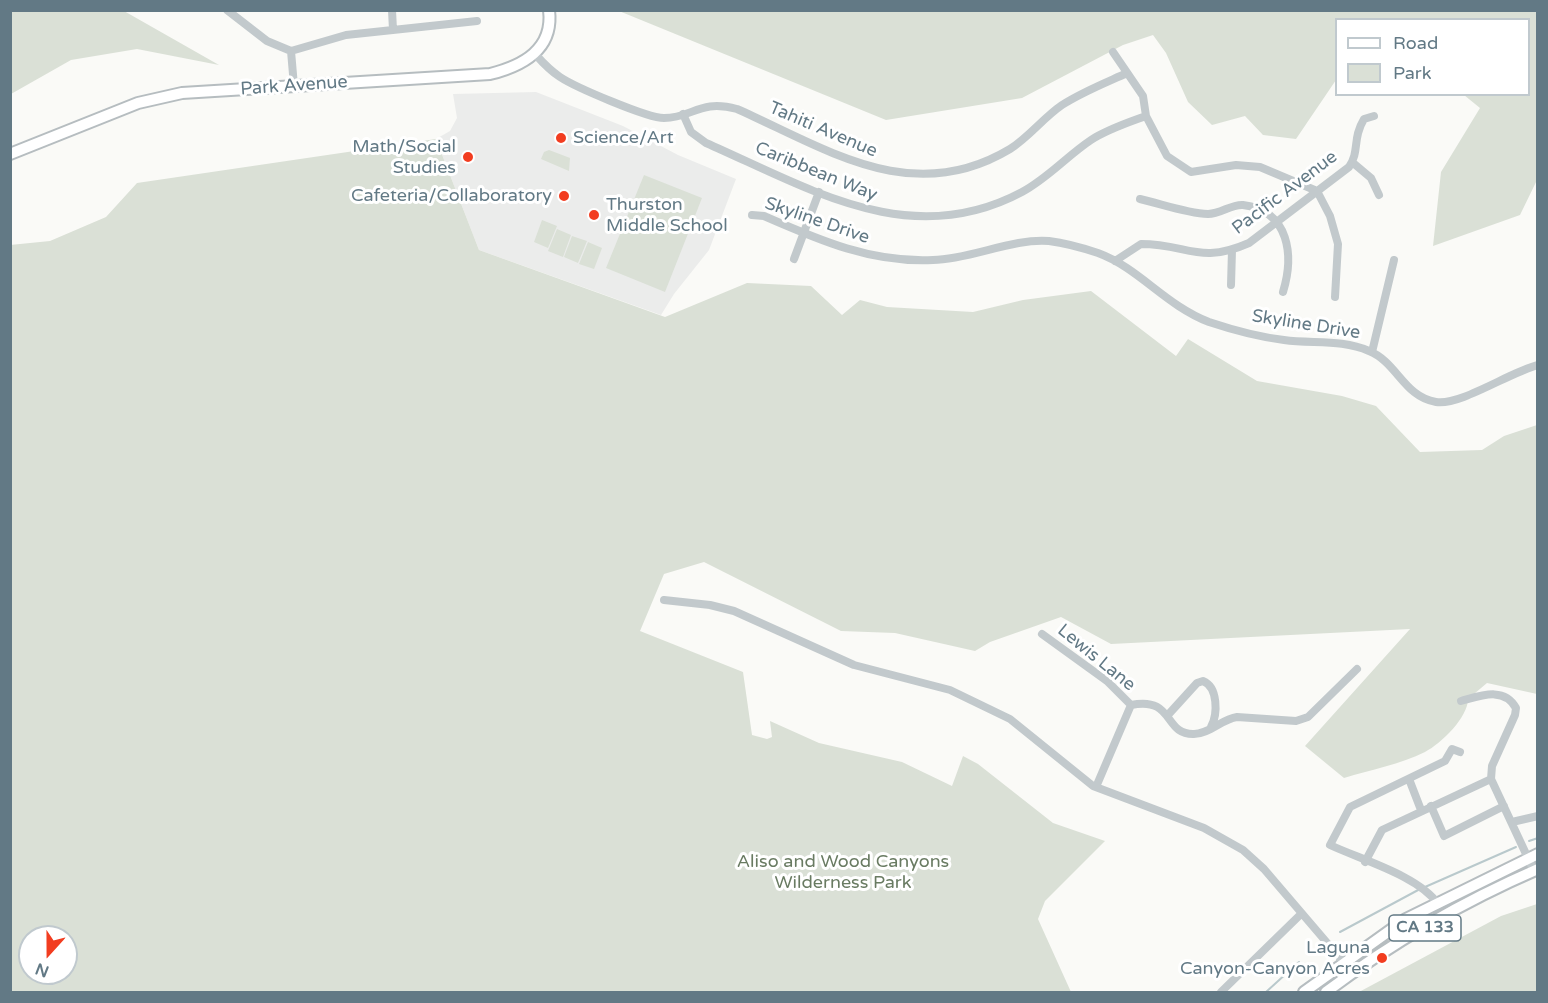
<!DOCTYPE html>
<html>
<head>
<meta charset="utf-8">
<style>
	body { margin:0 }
	#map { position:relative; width:1548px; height:1003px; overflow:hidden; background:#fafaf7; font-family:"Varela Round",sans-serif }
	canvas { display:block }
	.frame { position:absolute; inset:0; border:12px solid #627985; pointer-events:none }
	.legend { position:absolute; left:1335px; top:18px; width:195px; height:78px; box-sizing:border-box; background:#fff; border:2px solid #c0c9ce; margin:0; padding:8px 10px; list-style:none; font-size:18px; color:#627985 }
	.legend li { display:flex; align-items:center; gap:12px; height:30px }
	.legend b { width:30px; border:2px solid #c0c9ce }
	.north { position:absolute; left:18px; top:925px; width:60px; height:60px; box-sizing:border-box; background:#fff; border:2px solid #c0c9ce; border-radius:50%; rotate:201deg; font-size:16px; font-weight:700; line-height:24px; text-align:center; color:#627985 }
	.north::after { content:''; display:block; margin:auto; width:21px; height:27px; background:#f23d20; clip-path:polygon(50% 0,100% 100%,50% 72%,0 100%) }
</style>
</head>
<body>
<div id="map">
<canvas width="1548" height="1003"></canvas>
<div class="frame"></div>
<ul class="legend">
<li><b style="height:8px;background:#fff"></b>Road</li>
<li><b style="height:16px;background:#dae0d6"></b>Park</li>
</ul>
<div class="north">N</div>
</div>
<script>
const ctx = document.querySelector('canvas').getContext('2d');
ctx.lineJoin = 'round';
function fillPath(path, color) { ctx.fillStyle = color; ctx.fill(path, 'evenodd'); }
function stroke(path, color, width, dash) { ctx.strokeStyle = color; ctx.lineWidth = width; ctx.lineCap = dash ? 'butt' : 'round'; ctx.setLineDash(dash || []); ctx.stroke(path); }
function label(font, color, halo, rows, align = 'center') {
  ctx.font = font + ' "Varela Round",sans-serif'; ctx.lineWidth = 6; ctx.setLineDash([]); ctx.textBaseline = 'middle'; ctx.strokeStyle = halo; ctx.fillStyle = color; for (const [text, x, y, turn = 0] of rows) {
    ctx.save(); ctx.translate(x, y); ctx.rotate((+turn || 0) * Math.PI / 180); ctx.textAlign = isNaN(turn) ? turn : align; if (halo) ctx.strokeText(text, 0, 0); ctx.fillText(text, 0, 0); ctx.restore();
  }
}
const built = new Path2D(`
	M536 92 623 126 678 155 736 179 709 250 674 294 661 315 479 250 436 139 450 131 457 118 453 94Z`);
const green = new Path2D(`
	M11 10 124 11 219 65 137 49 71 60 11 94Z
	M619 11H1537V180L1520 215 1433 246 1441 172 1480 108 1464 95 1528 94V20H1336V80L1296 139 1263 135 1245 116 1212 125 1188 102 1166 53 1153 35 1123 45 1022 98 886 120Z
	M436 139 479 250 665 317 747 283 811 286 842 315 860 300 887 307 973 312 1023 300 1091 291 1176 356 1188 339 1257 381 1342 396 1376 406 1420 452 1482 450 1504 436 1537 425V694L1487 683 1468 699C1468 717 1442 743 1425 752 1401 764 1370 770 1344 778L1305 746 1410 629 1111 644 1061 617 990 642 975 651 895 633 841 631 704 562 664 574 640 631 743 672 752 735 767 739 772 737 770 721 819 743 902 762 952 786 963 756 978 764 1053 823 1105 841 1045 901 1038 919 1071 992H11L10 245 50 241 106 217 137 183ZM30 937H66V973H30Z
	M549 150 570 158 569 171 541 159 544 152Z
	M644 175 702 198 665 292 606 268Z
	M542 220 557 226 548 248 534 242Z
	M557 229 571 235 563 257 548 251Z
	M572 236 587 241 578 263 564 257Z
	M588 242 602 248 594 269 579 264Z
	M1537 904V992H1359L1501 916Z`);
const stream = new Path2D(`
	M1529 841 1538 838
	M1425 887 1516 847
	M1340 932 1420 889
	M1266 992 1299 962`);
const minor = new Path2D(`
	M227 10 267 41 291 51 346 35 477 21
	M392 10 393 30
	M291 51 294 86
	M1113 52 1143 96 1146 116 1167 156 1191 172 1236 165 1260 167 1317 191 1330 216 1338 244 1335 297
	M536 55C543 63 551 71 560 77 575 87 647 118 664 118 693 118 699 99 737 109 827 149 912 208 1010 149 1029 137 1043 118 1062 105 1082 92 1105 83 1127 73
	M683 114 691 132 706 143C809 188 910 252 1022 192 1048 178 1067 156 1091 140 1108 129 1127 123 1146 116
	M1352 162 1371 178 1379 195
	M1140 199C1162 204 1186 213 1208 214 1221 214 1231 204 1243 205 1290 211 1294 256 1283 292
	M752 215 764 216C819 240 871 263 933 260 971 259 1013 238 1049 241 1065 243 1083 248 1098 253 1139 268 1165 305 1209 322 1233 330 1259 337 1284 340 1313 344 1342 339 1369 351 1397 362 1404 397 1436 402 1460 406 1510 372 1538 365
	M794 259 819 192
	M1115 261 1141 244C1188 244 1199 265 1249 243L1349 167C1360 151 1352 139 1364 119L1374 116
	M1231 285 1232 250
	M1372 352 1394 260
	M664 600 710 605 734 611 854 665 950 690 1010 719 1093 786 1204 828 1243 850 1264 869 1352 972
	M1042 634 1107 681 1131 705
	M1461 701C1480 696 1504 686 1516 708L1515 715 1492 766 1491 779 1534 871
	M1131 705C1175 696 1163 735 1194 734 1209 734 1222 719 1237 717L1296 721 1308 717 1357 669
	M1167 716 1197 683 1203 681C1218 687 1218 714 1211 727
	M1409 779 1421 810
	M1096 787 1131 705
	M1431 806 1444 836 1504 806
	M1512 822 1538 816
	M1365 862 1382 830 1491 779
	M1438 904C1419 876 1362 860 1330 845L1350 807 1445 761 1452 749 1460 752
	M1221 992 1301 914`);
const major = new Path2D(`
	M10 154 138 103 182 93 490 74C522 66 554 50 549 10
	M1304 992 1406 919 1538 854
	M1326 992C1390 944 1464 901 1538 869`);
const markers = [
	[561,138,6,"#f23d20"],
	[468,157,6,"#f23d20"],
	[564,196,6,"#f23d20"],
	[594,215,6,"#f23d20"],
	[1382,958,6,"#f23d20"]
];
const shields = [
	[1425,928,72]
];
const shieldNames = [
	["CA 133",1425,928]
];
const streetNames = [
	["Park Avenue",294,86,-4],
	["Tahiti Avenue",823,130,23],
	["Caribbean Way",816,172,22],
	["Pacific Avenue",1285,193,-37],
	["Skyline Drive",817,221,19],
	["Skyline Drive",1306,325,9],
	["Lewis Lane",1096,658,39]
];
const poiNames = [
	["Science/Art",573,138,"left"],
	["Math/Social",456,147],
	["Studies",456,168],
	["Cafeteria/Collaboratory",552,196],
	["Thurston",606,205,"left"],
	["Middle School",606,226,"left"],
	["Laguna",1370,948],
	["Canyon-Canyon Acres",1370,969]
];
const parkNames = [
	["Aliso and Wood Canyons",843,862],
	["Wilderness Park",843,883]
];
fillPath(built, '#ebeceb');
fillPath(green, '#dae0d6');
stroke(stream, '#b9c9cc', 2);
stroke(major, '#b6bdc0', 14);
stroke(minor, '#c2c9cc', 8);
stroke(major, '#fff', 10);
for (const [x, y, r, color] of markers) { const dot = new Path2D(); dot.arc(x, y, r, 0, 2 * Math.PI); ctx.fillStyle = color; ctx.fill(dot); stroke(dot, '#fff', 2); }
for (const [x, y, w] of shields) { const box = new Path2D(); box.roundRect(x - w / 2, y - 13, w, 26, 4.5); ctx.fillStyle = '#fff'; ctx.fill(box); stroke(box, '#627985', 1.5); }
label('bold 16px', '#627985', null, shieldNames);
label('18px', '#627985', '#fff', streetNames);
label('18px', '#627985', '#fff', poiNames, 'right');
label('18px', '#697b62', '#fff', parkNames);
</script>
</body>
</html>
